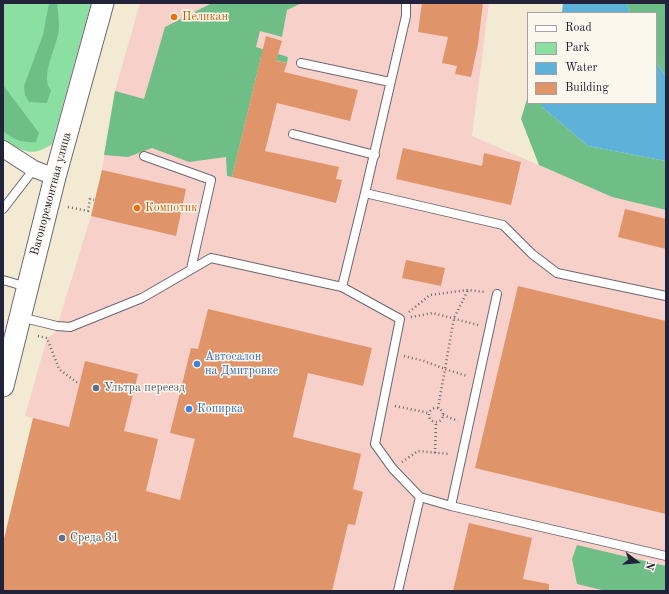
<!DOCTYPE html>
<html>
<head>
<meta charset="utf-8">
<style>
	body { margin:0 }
	#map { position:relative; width:669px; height:594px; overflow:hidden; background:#f3ead3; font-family:"Old Standard TT",serif }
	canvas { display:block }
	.frame { position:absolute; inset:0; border:4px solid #22223b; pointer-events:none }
	.legend { position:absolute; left:527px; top:12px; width:130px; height:92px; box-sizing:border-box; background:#fbf7ec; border:1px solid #a4a2a5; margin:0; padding:5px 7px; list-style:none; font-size:12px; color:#22223b }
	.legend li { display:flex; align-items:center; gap:8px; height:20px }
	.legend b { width:20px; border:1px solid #a4a2a5 }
	.north { position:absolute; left:617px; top:542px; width:40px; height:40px; -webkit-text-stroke:3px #fbf7ec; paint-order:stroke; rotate:106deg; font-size:11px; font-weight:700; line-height:16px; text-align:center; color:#22223b }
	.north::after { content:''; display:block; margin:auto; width:14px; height:18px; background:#22223b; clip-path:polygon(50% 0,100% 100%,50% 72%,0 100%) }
</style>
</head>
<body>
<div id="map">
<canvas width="669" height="594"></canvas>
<div class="frame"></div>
<ul class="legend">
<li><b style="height:5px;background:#fff"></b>Road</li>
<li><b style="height:11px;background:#8adfa1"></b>Park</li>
<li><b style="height:11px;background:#5eb1d9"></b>Water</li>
<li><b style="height:11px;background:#e09469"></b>Building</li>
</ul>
<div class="north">N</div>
</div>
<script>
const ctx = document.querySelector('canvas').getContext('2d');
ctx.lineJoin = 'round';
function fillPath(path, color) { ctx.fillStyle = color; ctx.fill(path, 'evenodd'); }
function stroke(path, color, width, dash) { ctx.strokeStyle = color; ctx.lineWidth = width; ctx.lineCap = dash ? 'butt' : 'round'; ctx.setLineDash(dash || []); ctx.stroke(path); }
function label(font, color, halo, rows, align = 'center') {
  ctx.font = font + ' "Old Standard TT",serif'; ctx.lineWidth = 3; ctx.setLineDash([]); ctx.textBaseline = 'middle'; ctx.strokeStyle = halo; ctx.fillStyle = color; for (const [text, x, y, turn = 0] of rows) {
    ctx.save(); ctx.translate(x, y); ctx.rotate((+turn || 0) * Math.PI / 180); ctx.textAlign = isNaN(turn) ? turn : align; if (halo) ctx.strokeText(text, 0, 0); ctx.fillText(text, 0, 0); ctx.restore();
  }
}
const built = new Path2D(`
	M140 3H489L472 136 612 197 666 210V591H3L33 418 25 416 47 338 55 333 91 216 102 170 115 91Z`);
const green = new Path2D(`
	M3 3H91L52 144C32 158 22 151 3 139Z`);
const forest = new Path2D(`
	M49 3H57C58 11 59 20 59 28 58 45 39 77 51 90L47 103 29 102 25 95 24 86 43 35Z
	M212 3H302L287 10 282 37 260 31 256 47 288 57 287 63 261 57 232 177 227 176 226 157 189 162 152 148 128 157 104 155 115 91 144 99 165 27Z
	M626 3H666V77L656 62V13H630Z
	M3 85 39 133 36 142C23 143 13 140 3 131Z
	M528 96V103H542V107L588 146 666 161V210L612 197 539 165 521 119Z
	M577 545 666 566V591H606L577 584 572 559Z`);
const water = new Path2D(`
	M563 3H626L630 13H562Z
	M656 62 666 77V161L588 146 542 107V103H656Z`);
const building = new Path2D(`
	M422 3H483L478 44 471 77 455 74 457 66 442 63 448 37 418 32Z
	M266 36 282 41 276 61 287 63 284 72 358 90 350 121 277 103 265 151 339 167 336 179 342 180 336 203 232 177Z
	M403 148 482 166 484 153 521 162 511 205 396 179Z
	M102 170 186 189 176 236 91 216Z
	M625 209 666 219V249L618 237Z
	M406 260 445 268 441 286 402 278Z
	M518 286 666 321V514L475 468Z
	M208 309 372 348 363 386 308 373 293 437 361 454 353 489 363 492 355 525 348 524 332 591H3V543L33 418 69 427 85 361 138 374 124 431 158 439 146 491 180 500 195 439 170 433 191 348 198 349Z
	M469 523 532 538 523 579 549 584V591H453Z`);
const path = new Path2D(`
	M68 207 88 211 90 199 94 200
	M409 312 430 295 468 290 485 292
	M411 317 433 313 478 325
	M38 336 47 338 59 369 79 384
	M404 356 424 361 445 369 454 318 468 290
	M395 406 429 413
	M438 408 445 369 467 376
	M429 415a7 7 0 1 1 14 0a7 7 0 1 1-14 0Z
	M443 415 458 421
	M435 453 436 421
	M402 462 418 451 450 454`);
const service = new Path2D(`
	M301 63 390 82
	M293 134 375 155
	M144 156 211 180 191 269
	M365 193 406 16V3
	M3 209 34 169
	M3 280 27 287
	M342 287 365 193 503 225 532 254 557 273 666 296
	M20 317 57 326 70 327 142 298 211 258 342 287 400 319 375 444 393 469 420 497 398 591
	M420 497 451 506 497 294
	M451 506 666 556`);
const minor = new Path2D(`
	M3 149 34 169 55 177`);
const tertiary = new Path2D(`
	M3 386 55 177 103 3`);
const markers = [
	[174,17,4,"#e8710a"],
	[137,208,4,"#e8710a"],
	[197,364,4,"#3f7fe0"],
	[96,388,4,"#5c6f8a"],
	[189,409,4,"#3f7fe0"],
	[62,538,4,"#5c6f8a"]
];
const foodNames = [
	["Пеликан",182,17],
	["Компотик",145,208]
];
const streetNames = [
	["Вагоноремонтная улица",51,194,-75]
];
const shopNames = [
	["Автосалон",205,357],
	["на Дмитровке",205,371],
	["Копирка",197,409]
];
const serviceNames = [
	["Ультра переезд",104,388],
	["Среда 31",70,538]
];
fillPath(built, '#f7d0c9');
fillPath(green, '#8adfa1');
fillPath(forest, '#6fbe87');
fillPath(water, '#5eb1d9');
fillPath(building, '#e09469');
stroke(service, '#6b6870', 10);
stroke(minor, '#6b6870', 18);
stroke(tertiary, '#6b6870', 23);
stroke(path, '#6b6870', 2.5, [1, 3]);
stroke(service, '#fff', 8);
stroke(minor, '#fff', 16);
stroke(tertiary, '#fff', 21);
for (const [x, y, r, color] of markers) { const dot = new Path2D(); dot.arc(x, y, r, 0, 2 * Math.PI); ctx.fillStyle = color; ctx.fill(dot); stroke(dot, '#fbf7ec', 1.5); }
label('12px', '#c56008', '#fbf7ec', foodNames, 'left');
label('12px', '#22223b', '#fbf7ec', streetNames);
label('12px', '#366cbe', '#fbf7ec', shopNames, 'left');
label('12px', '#4e5e75', '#fbf7ec', serviceNames, 'left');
</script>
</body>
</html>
